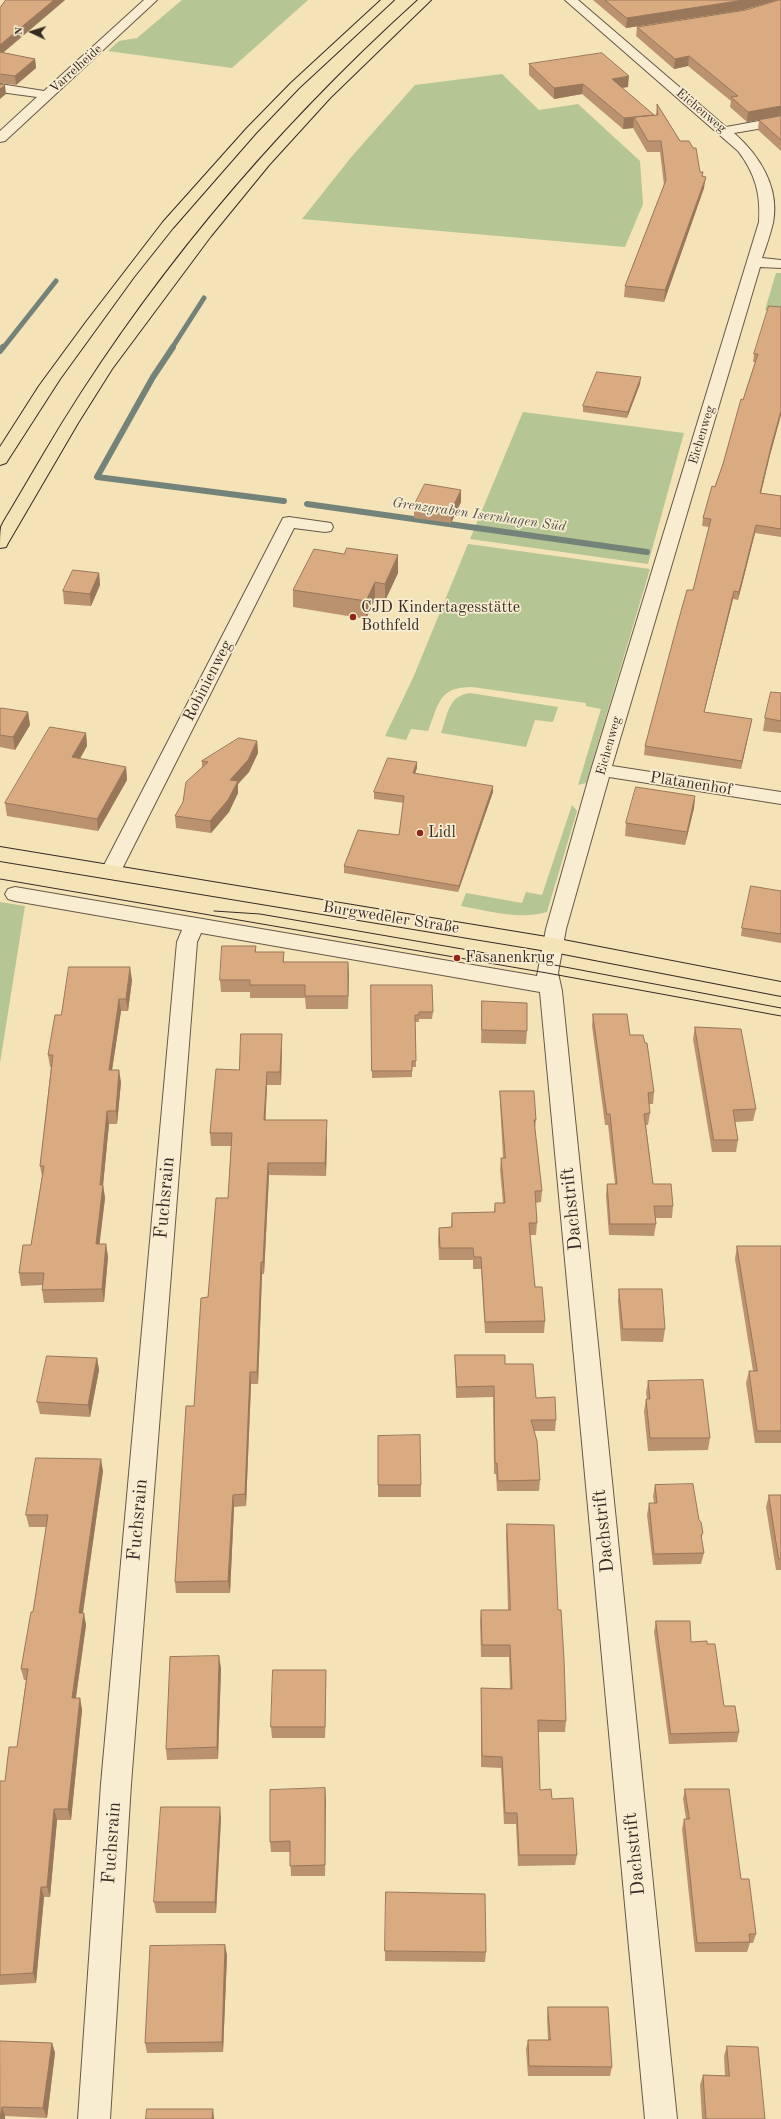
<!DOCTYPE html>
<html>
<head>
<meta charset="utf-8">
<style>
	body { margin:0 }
	#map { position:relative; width:781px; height:2119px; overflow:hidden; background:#f4e3b7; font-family:"Old Standard TT",serif }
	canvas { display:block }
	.north { position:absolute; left:12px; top:12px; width:40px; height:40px; -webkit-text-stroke:3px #f8edd0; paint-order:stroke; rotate:274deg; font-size:11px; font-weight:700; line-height:16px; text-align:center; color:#372a24 }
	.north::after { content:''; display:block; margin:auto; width:14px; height:18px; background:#372a24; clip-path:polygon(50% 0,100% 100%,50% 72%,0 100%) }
</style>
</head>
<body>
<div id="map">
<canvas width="781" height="2119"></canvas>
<div class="north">N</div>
</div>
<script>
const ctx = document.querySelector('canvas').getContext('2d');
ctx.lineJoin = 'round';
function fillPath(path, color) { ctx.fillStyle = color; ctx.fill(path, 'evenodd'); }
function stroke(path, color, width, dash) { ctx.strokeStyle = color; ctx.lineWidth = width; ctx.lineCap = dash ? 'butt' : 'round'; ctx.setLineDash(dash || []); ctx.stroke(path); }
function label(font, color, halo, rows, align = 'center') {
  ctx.font = font + ' "Old Standard TT",serif'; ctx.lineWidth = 3.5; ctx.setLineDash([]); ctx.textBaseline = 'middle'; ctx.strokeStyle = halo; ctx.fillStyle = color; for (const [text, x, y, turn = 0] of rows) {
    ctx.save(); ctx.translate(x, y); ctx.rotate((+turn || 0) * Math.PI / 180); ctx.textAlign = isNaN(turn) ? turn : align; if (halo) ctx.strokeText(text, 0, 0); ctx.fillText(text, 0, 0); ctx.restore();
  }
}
const green = new Path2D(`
	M182 0H308L232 68 108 51 119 41 137 38Z
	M502 74 539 110 578 104 640 161 643 204 625 247 302 219 353 155 415 85Z
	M776 273H781V312L765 310Z
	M523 412 684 433 648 564 470 539Z
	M468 544 650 569 586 783 578 785 601 709 586 706V703L472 687C438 687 439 704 428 731L411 729 406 740 385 736 413 678Z
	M470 693 558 707 553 722 535 720 526 747 441 733C448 714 448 696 470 693Z
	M572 805 577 811 547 912C518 920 490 911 461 906L466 893 522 903 526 892 542 895Z
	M0 902 25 906 0 1063Z`);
const streamFar1 = new Path2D(`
	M3 348 56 281
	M172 348 204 298`);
const stream = new Path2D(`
	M173 347 153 377 97 477 284 501
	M0 351 3 347
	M307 504 647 552`);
const minor = new Path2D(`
	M144 0H157L5 141 0 142V131L37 97 0 92V84L44 91Z
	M565 0H578L726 127 781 117V125L734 133C759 155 780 187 773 223 770 235 766 247 762 258L781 260V268L760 267 612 766 781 792V804L609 777 566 929 558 973 562 991 677 2119H645L540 992 201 933 197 942 131 1784 110 2119H78L101 1784 177 942 182 930 15 901 8 899 5 894 8 889 15 887 537 976 546 929 591 770 759 222C761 194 755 173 738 151Z
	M289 517 331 523 333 527 331 531 325 532 294 528 121 871 118 876 111 878 104 876 101 871 281 522 283 518Z`);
const major = new Path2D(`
	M0 847 553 938 781 982V996L553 952 0 861Z`);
const highway = new Path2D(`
	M381 0H394L299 88 256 133 173 228 134 277 60 379 6 463 0 465V447L39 386 86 322 163 222 247 128 291 83Z
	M418 0H431L330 98 269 165 211 236 112 369 78 423 8 543 6 547 0 548C0 542 0 533 1 527 4 520 9 513 13 506 23 489 33 472 43 455 143 285 272 132 418 0Z`);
const tram = new Path2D(`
	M0 879 547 973 781 1016
	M214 911 260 914 549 964 781 1008`);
const wall = new Path2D(`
	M6 0H65L3 53 35 59 36 68 16 85 0 83V8Z
	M593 0H778L743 10 626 28Z
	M781 0V116L747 122 730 107 731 101 688 66 674 69 636 36 637 27 746 10Z
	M529 64 628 87 622 88 654 115H656L657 104 700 172H703L702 176 704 188 664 302 624 297 625 286 664 185 660 152H647L633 128 623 129 582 94 554 99 529 75Z
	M781 116V151L758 130 759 120Z
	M781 307V415L770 455 761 493 781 496V537L755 533 738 600 733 599 704 713 752 719 750 728 741 769 644 755 645 746 693 590 709 527 702 526 703 518 723 464 755 362H753L754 354Z
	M640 384 627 418 583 412V406Z
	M461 490V502L451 523 414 518V506Z
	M99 573 100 585 91 606 64 604 63 591Z
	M398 573 385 601 375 599 366 619 293 607V590Z
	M781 693V733L763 731 765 718Z
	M0 711 28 712 30 725 15 750 0 747Z
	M86 733 87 746 80 759 126 767 127 780 98 831 7 816 5 803Z
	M257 741 258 753 249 772 238 784V793L229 812 211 833 176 828 175 816 202 768V761Z
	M417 762V768L415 773 493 792 458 892 344 873V866L399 835 404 803 374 799V792Z
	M695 796 694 808 685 845 625 836 626 823Z
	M781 891V943L741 936 742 928Z
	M256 946V952H284V962H348V1009H306L305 998H250V992H221L220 980Z
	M132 980 128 1011H121L112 1070 121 1082 117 1124H109L103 1185 105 1198 99 1244H106L108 1257 104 1302 44 1303 42 1290 43 1285 21 1286 19 1273 31 1245 42 1176 40 1166 51 1067H50L48 1055 61 1015Z
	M371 985 433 1012 432 1019H419V1022H415L416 1067H412V1077L372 1078Z
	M482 1001 527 1031 526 1044 481 1043Z
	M593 1014 630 1035 654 1092 653 1104H649L650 1113 648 1125H646L653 1184 673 1206 672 1218H655L656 1224 654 1236 609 1235 606 1196 607 1184H615L608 1125H605L592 1026Z
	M695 1027 756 1109 753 1121 735 1122 738 1140 736 1152H712L693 1039Z
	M282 1047 281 1085H267L265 1120 327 1133 326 1176 269 1175 264 1274H262L258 1384H251L246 1506 234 1507 230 1593H176L175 1582 208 1297 228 1198 231 1146H211L210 1133 239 1070Z
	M500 1091 536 1120 535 1129 542 1191 541 1202 535 1203 537 1223 536 1235H530L535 1287 545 1321 544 1333H485L481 1269H473V1260H439L438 1239 439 1228 451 1227 452 1213 494 1212 495 1203H503L500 1170 501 1158H503L500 1103Z
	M737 1246H781V1443H755L746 1383 749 1371H753L735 1259Z
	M619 1289 665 1329 663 1342 621 1341 618 1301Z
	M455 1355 505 1364 556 1420 555 1431H534L540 1480 539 1491H497L496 1474H494L493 1397 456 1398 455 1366Z
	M97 1358 99 1370 90 1417 40 1414 37 1402Z
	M648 1381 710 1438 708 1450 648 1451 644 1411 646 1399H647L646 1393Z
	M378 1436 421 1485V1497H378Z
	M103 1471 83 1613 86 1625 76 1698H80L82 1710 71 1820H57L50 1897H44L36 1983 0 1985V1781H5L17 1747 26 1680H24L21 1669 33 1612 46 1527H29L26 1515Z
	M655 1485 699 1520 703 1533 701 1540 704 1553 701 1564 653 1565 647 1515 649 1503H654L653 1496Z
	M769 1495H781V1570H776L766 1507Z
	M507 1524 558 1610 566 1721 565 1732H538L540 1790 552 1799 577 1855 575 1865 518 1866 516 1824H504L501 1768 481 1767V1688L510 1689 509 1657H481L480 1621 481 1610H508L506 1536Z
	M656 1621 691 1642 724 1706 739 1732 737 1742 669 1744 654 1632Z
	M221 1668 218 1759 167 1760 166 1749Z
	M326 1681 325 1738H272L271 1727Z
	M325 1788V1876H291L290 1852H271L270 1842Z
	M685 1789 741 1879 756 1934 753 1943H750L747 1952H695L682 1829 684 1819H686L683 1799Z
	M221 1818 216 1913H156L154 1902Z
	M385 1951 486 1952 485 1962 385 1961Z
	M227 1955 223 2052 147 2053 145 2043Z
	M548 2007 612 2067 610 2076H528L526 2049 528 2040H548L547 2017Z
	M0 2041 52 2043 55 2053 47 2118 5 2116 0 2119Z
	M727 2046 765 2119H702L700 2085 703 2075 725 2076 724 2056Z`);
const shadedWall = new Path2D(`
	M54 0H65L0 55V45Z
	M744 0H778L743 10 626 28 627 18Z
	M689 56 688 66 674 69 675 59Z
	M35 59 36 68 16 85 15 76Z
	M629 76 628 87 611 89 612 79Z
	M583 84 582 94 554 99V88Z
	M5 85 6 94 0 99V89Z
	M781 106V116L747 122 748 112Z
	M634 117 633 128 623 129 624 118Z
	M706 177 704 188 664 302 665 290Z
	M641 377 640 384 627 418 628 412Z
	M781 411V415L770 455 759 501 760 493 771 447Z
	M461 490V502L451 523V511Z
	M756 525 755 533 738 600 739 592Z
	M398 555V573L385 601V584Z
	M99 573 100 585 91 606 90 594Z
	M375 582V599L366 619V601Z
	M734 591 733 599 702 721 704 712Z
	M28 712 30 725 15 750 13 737Z
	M752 719 750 728 741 769 742 761Z
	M86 733 87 746 73 770 72 757Z
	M257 741 258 753 249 772 238 784V793L229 812 211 833 210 821 230 780Z
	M417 762V768L413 779V773Z
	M126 767 127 780 98 831 97 819Z
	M493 786V792L458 892 459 886Z
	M695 796 694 808 685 845 687 832Z
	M348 962 349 974 348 1009Z
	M130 967 132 980 128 1011 126 999Z
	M119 999 121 1011 110 1083 109 1070Z
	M282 1034V1047L281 1085 280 1072Z
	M119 1070 121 1082 117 1124 116 1111Z
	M267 1072V1085L265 1132 264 1120Z
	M107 1111 109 1124 103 1185 105 1198 98 1257 96 1244Z
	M327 1120V1133L326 1176 325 1163Z
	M268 1163 269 1175 264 1274 263 1262Z
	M106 1244 108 1257 104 1302 102 1289Z
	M261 1262 262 1274 258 1384 257 1372Z
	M97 1358 99 1370 90 1417 88 1405Z
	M250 1372 251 1384 246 1506 245 1494Z
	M101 1459 103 1471 81 1625 79 1613Z
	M233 1495 234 1507 230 1593 228 1581Z
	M84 1613 86 1625 74 1710 72 1698Z
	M219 1656 221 1668 218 1759 217 1747Z
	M326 1670V1681L325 1738V1727Z
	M80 1698 82 1710 71 1820 68 1809Z
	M325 1788 326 1799 325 1876Z
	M220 1807 221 1818 216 1913 215 1902Z
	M54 1809 57 1820 50 1897 47 1887Z
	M41 1887 44 1897 36 1983 33 1973Z
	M225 1945 227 1955 223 2052 222 2042Z
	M52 2043 55 2053 47 2118 43 2108Z
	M2 2107 5 2116V2119H0Z
	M213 2109 214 2118V2119H212Z`);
const building = new Path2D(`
	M6 0H54L0 45V8Z
	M605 0H744L627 18Z
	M779 0H781V106L748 112 731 97 738 96 689 56 675 59 637 27 746 10Z
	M0 52 35 59 15 76 0 74Z
	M602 53 629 76 612 79 654 115 634 117 658 115 657 104 680 141H689L693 148H696L700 172H703L702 176 706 177 665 290 625 286 666 180 661 141H648L634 117 624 118 583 84 554 88 529 64Z
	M0 84 5 85 0 89Z
	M781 116V140L759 120Z
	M769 306 781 307V411L771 447 760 493 781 496V529L756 525 739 592 734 591 704 712 752 719 742 761 645 746 678 622 687 590H693L711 519 703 518 712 486 715 487 723 464 741 399 743 400 758 354H754Z
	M597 372 641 377 628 412 583 406Z
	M425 484 461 490 451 511 414 506Z
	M347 548 398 555 385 584 375 582 366 601 293 590 314 549 344 554Z
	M73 570 99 573 90 594 63 591Z
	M771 692 781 693V721L765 718Z
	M1 708 28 712 13 737 0 735V711Z
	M50 727 86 733 72 757 126 767 97 819 5 803Z
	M239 738 257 741 248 760 230 780 238 781 228 800 210 821 175 816 183 802 186 782 208 762 202 761Z
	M388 758 417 762 413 773 493 786 459 886 344 866 358 830 399 835 404 796 374 792Z
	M636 787 695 796 687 832 626 823Z
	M751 886 781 891V934L742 928Z
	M222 946H256L255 952H284L283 962H348V996H305V985H250V980H220Z
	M69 967H130L126 999H119L109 1070H119L116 1111H107L100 1185H103L96 1244H106L102 1289 42 1290 44 1273H19L23 1245H31L44 1166H40L53 1055H48L55 1015H61Z
	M371 985H432L433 1012H419V1015H415L416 1061H412V1071H372Z
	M482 1001 527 1003V1031L482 1030Z
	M593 1014H627L630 1035H643L645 1043H647L654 1092 648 1093 650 1113 644 1114 653 1184H671L673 1206H654L656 1224H610L607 1184H617L610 1114H607Z
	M695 1027 741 1029 756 1109 733 1110 738 1140H714Z
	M241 1034H282L280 1072H267L264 1120H327L325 1163H268L263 1262H261L257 1372H250L245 1494 233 1495 228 1581 175 1582 186 1406H194L201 1298 208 1297 216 1198H228L232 1133H210L216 1069 239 1070Z
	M500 1091H534L536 1120H534L542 1191H535L537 1223H529L535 1287H542L545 1321 485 1322 481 1257H474L473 1248H440L439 1228 452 1227V1213L495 1212V1203H505L501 1158H505Z
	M737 1246H781V1431H757L749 1371H757Z
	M619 1289H662L665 1329H623Z
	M455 1355H505V1364H533L536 1398 555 1397 556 1420H531L537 1441 540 1480 498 1481 497 1463H495L494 1386 457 1387Z
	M47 1356 97 1358 88 1405 37 1402Z
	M703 1380 710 1438H650L646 1399H650L648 1381Z
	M420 1435 421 1485H378V1436Z
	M36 1458 101 1459 79 1613H84L72 1698H80L68 1809H54L47 1887H41L33 1973 0 1975V1781H5L9 1747H17L28 1669H21L31 1612H33L48 1515H26Z
	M693 1484 699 1520 701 1522 703 1533 701 1535 704 1553 654 1554 649 1503H657L655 1485Z
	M769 1495H781V1559H779Z
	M507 1524 554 1525 558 1610H561L564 1659 566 1721 538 1720 540 1790 551 1789 552 1799 573 1798 577 1855H519L517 1813H505L502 1757 482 1756 481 1688 512 1689 510 1645H482L481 1610H510Z
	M656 1621H690L691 1642 707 1641V1644H715L724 1706H735L739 1732 671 1734Z
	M219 1656 217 1747 166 1749 170 1657Z
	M273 1670H326L325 1727H271Z
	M325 1788V1865L290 1866V1841L270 1842V1790Z
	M685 1789H729L741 1879H749L756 1934H749L750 1942 697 1943 684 1819H689Z
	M161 1807H220L215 1902H154Z
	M386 1892 485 1894 486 1952 385 1951Z
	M225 1945 222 2042 145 2043 150 1946Z
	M548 2007H608L612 2067 529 2066 528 2040H550Z
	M0 2041 52 2043 43 2108 2 2107 0 2119Z
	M727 2046 758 2047 765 2119H706L703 2075 729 2076Z
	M147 2109H213L212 2119H146Z`);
const markers = [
	[353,617,4,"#8f2418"],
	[420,833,4,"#8f2418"],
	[457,958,4,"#8f2418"]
];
const farStreetnames = [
	["Varrelheide",76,69,-42],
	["Eichenweg",701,111,40],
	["Eichenweg",702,435,-73],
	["Eichenweg",609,746,-74]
];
const farWaternames = [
	["Grenzgraben Isernhagen Süd",479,515,8]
];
const poiNames = [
	["CJD Kindertagesstätte",361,608],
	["Bothfeld",361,626],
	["Lidl",428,833],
	["Fasanenkrug",465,958]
];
const streetNames = [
	["Robinienweg",208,681,-63],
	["Platanenhof",691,784,9],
	["Burgwedeler Straße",391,918,9]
];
const nearStreetnames = [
	["Fuchsrain",165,1198,-85],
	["Dachstrift",572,1209,-96],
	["Fuchsrain",138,1520,-85],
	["Dachstrift",604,1531,-96],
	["Fuchsrain",112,1843,-86],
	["Dachstrift",635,1854,-96]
];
fillPath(green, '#b5c593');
stroke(streamFar1, '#748379', 5);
stroke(stream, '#748379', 6);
stroke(minor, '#665849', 2);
stroke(major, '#372a24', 2);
stroke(highway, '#372a24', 2);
fillPath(minor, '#f8edd0');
fillPath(major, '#f4e3b7');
fillPath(highway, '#f4e3b7');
stroke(tram, '#372a24', 1);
fillPath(wall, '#bb926f');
fillPath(shadedWall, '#99775a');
fillPath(building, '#daaa81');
stroke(building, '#99775a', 1);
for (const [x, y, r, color] of markers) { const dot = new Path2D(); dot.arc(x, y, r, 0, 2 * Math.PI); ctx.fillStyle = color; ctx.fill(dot); stroke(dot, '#f8edd0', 1.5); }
label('13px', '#372a24', '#f8edd0', farStreetnames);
label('italic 14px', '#504f48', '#f8edd0', farWaternames);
label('16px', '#372a24', '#f8edd0', poiNames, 'left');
label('16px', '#372a24', '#f8edd0', streetNames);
label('19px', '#372a24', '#f8edd0', nearStreetnames);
</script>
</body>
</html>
